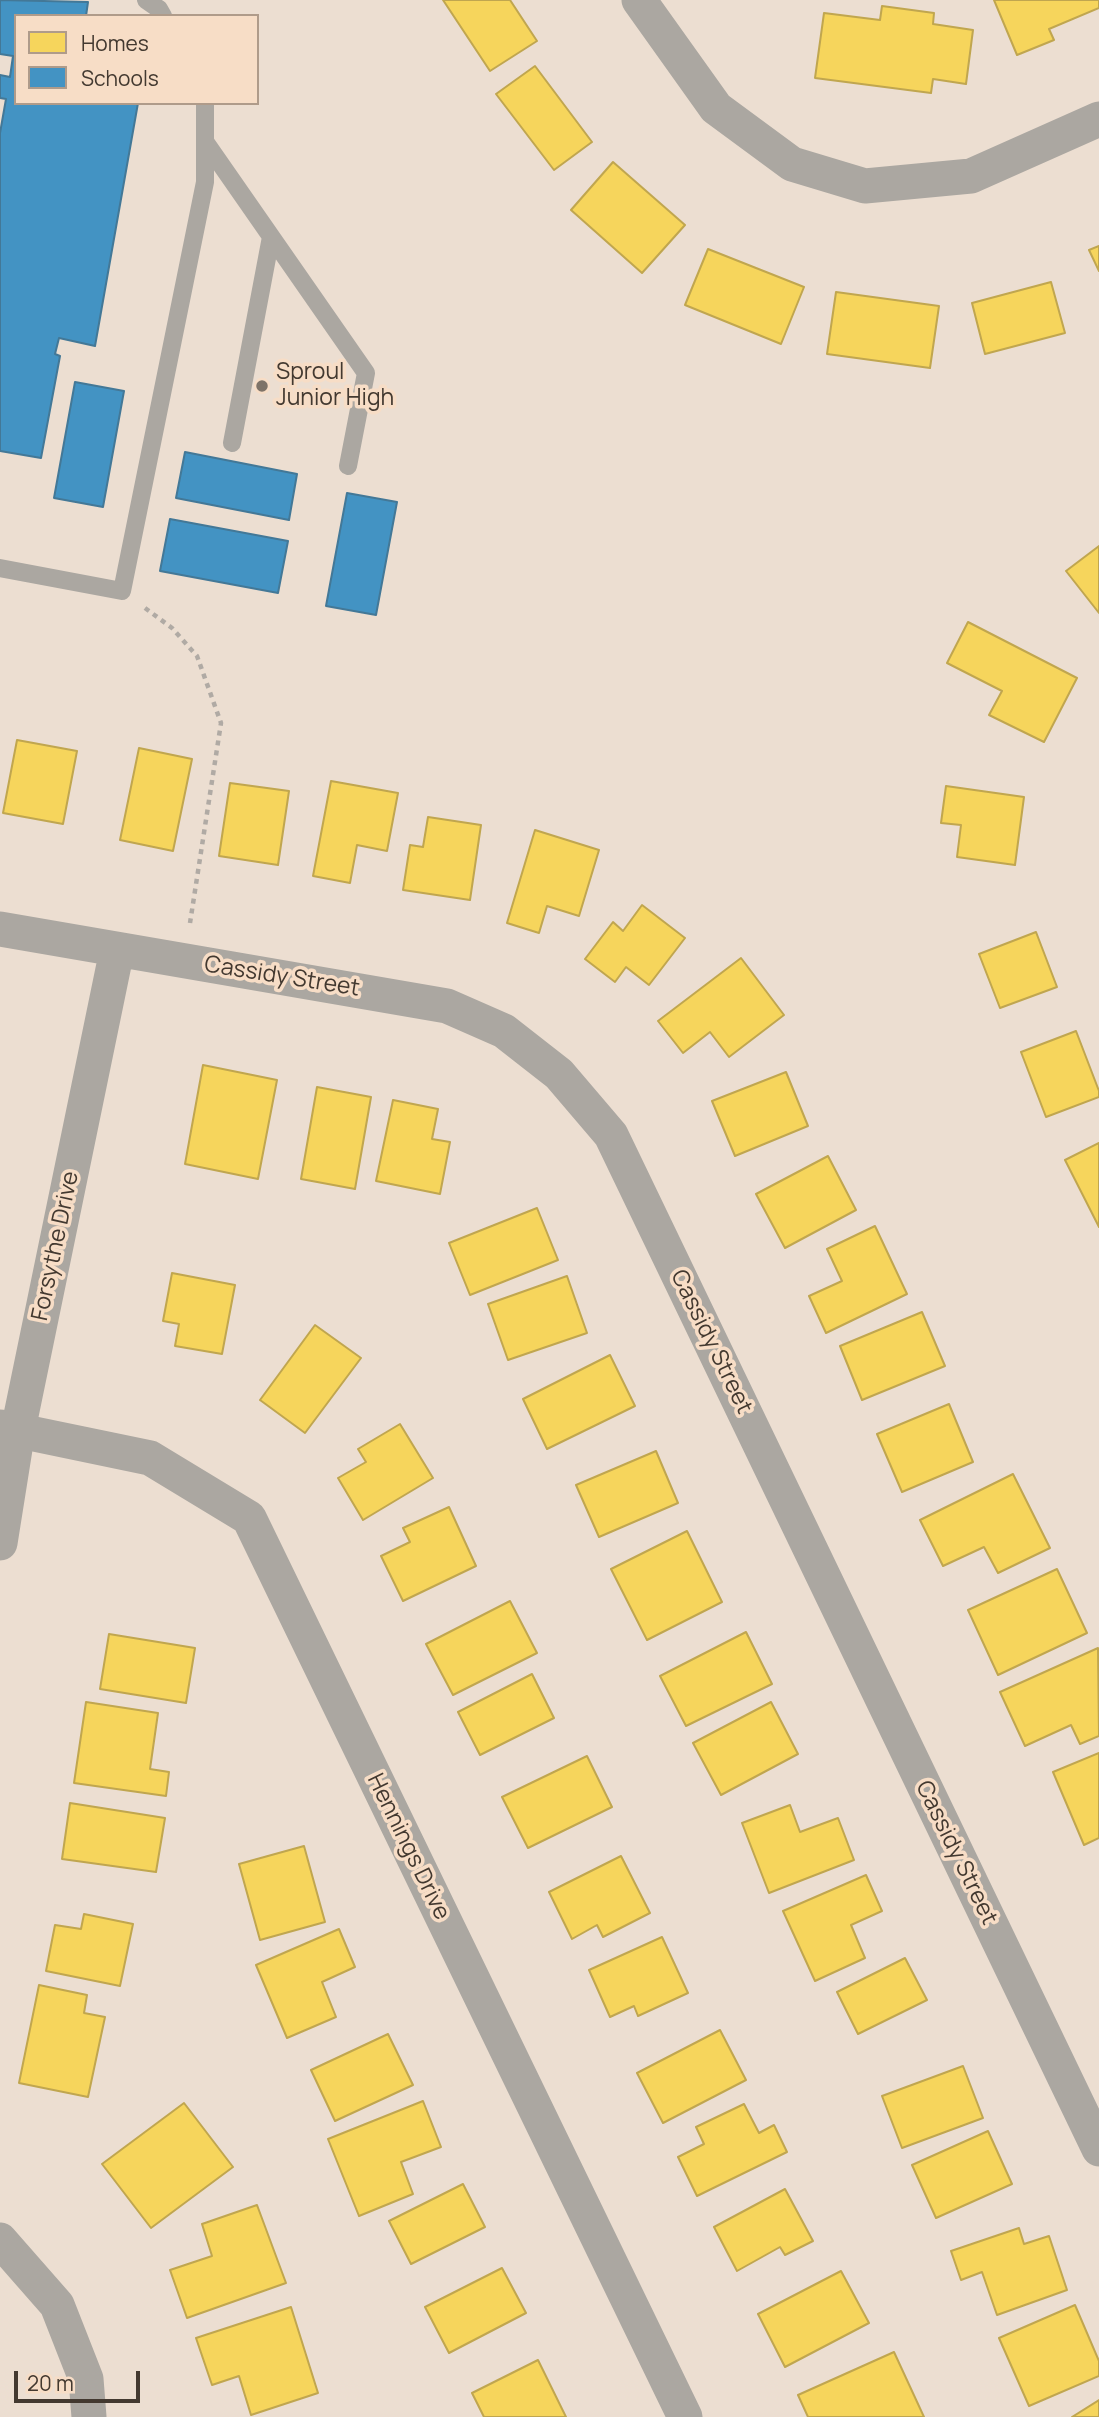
<!DOCTYPE html>
<html>
<head>
<meta charset="utf-8">
<style>
	body { margin:0 }
	#map { position:relative; width:1099px; height:2417px; overflow:hidden; background:#ecded1; font-family:Manrope,sans-serif }
	canvas { display:block }
	.legend { position:absolute; left:14px; top:14px; width:245px; height:91px; box-sizing:border-box; background:#f7ddc6; border:2px solid #af9b8a; margin:0; padding:9px 12px; list-style:none; font-size:21px; color:#433930 }
	.legend li { display:flex; align-items:center; gap:14px; height:35px }
	.legend b { width:35px; border:2px solid #af9b8a }
	.scale { position:absolute; left:14px; top:2371px; width:126px; height:32px; box-sizing:border-box; border:4px solid #433930; border-top:0; padding-left:9px; font-size:21px; line-height:24px; white-space:nowrap; color:#433930; -webkit-text-stroke:5px #f7ddc6; paint-order:stroke }
</style>
</head>
<body>
<div id="map">
<canvas width="1099" height="2417"></canvas>
<ul class="legend">
<li><b style="height:19px;background:#f6d55c"></b>Homes</li>
<li><b style="height:19px;background:#4393c3"></b>Schools</li>
</ul>
<div class="scale">20 m</div>
</div>
<script>
const ctx = document.querySelector('canvas').getContext('2d');
ctx.lineJoin = 'round';
function fillPath(path, color) { ctx.fillStyle = color; ctx.fill(path, 'evenodd'); }
function stroke(path, color, width, dash) { ctx.strokeStyle = color; ctx.lineWidth = width; ctx.lineCap = dash ? 'butt' : 'round'; ctx.setLineDash(dash || []); ctx.stroke(path); }
function label(font, color, halo, rows, align = 'center') {
  ctx.font = font + ' Manrope,sans-serif'; ctx.lineWidth = 7; ctx.setLineDash([]); ctx.textBaseline = 'middle'; ctx.strokeStyle = halo; ctx.fillStyle = color; for (const [text, x, y, turn = 0] of rows) {
    ctx.save(); ctx.translate(x, y); ctx.rotate((+turn || 0) * Math.PI / 180); ctx.textAlign = isNaN(turn) ? turn : align; if (halo) ctx.strokeText(text, 0, 0); ctx.fillText(text, 0, 0); ctx.restore();
  }
}
const homes = new Path2D(`
	M443 0H510L537 41 490 71Z
	M994 0H1099V8L1049 29 1054 40 1017 55Z
	M882 6 934 13 933 24 973 30 966 84 933 79 931 93 815 78 824 13 880 20Z
	M535 66 592 142 554 170 496 94Z
	M613 162 685 225 642 273 571 210Z
	M1099 246V271L1089 250Z
	M708 249 804 287 781 344 685 305Z
	M1051 282 1065 333 985 354 972 303Z
	M836 292 939 306 930 368 827 354Z
	M1099 546V613L1066 571Z
	M968 622 1077 678 1044 742 989 715 1002 691 947 663Z
	M17 740 77 751 63 824 3 813Z
	M139 748 192 759 173 851 120 840Z
	M331 781 398 793 387 851 357 845 350 883 313 876Z
	M230 783 289 791 278 865 219 856Z
	M946 786 1024 797 1015 865 957 857 961 825 941 823Z
	M428 817 481 825 470 900 403 890 410 845 423 847Z
	M535 830 599 850 579 916 547 906 539 933 507 923Z
	M642 905 685 938 649 985 626 967 615 982 585 959 613 922 623 931Z
	M1036 932 1057 987 1000 1008 979 954Z
	M741 958 784 1015 729 1057 710 1032 683 1053 658 1021Z
	M1076 1031 1099 1091V1097L1046 1117 1021 1052Z
	M203 1065 277 1080 258 1179 185 1164Z
	M786 1072 808 1126 735 1156 712 1101Z
	M317 1087 371 1097 355 1189 301 1179Z
	M393 1100 438 1109 432 1139 450 1142 440 1194 376 1181Z
	M1099 1143V1227L1065 1160Z
	M828 1156 856 1210 785 1248 756 1194Z
	M537 1208 558 1260 470 1295 449 1243Z
	M875 1226 907 1294 826 1333 809 1296 842 1281 827 1249Z
	M172 1273 235 1285 222 1354 175 1346 179 1324 163 1321Z
	M567 1276 587 1333 508 1360 488 1304Z
	M922 1312 945 1366 862 1400 840 1346Z
	M315 1325 361 1358 305 1433 260 1400Z
	M610 1355 635 1406 547 1449 523 1399Z
	M949 1404 973 1462 902 1492 877 1434Z
	M400 1424 433 1478 363 1520 338 1478 366 1462 358 1449Z
	M656 1451 678 1503 599 1537 576 1485Z
	M1013 1474 1050 1548 998 1573 984 1547 943 1566 920 1520Z
	M449 1507 476 1566 403 1601 381 1556 410 1542 403 1528Z
	M687 1531 722 1602 647 1640 611 1569Z
	M1057 1569 1087 1633 998 1675 968 1610Z
	M510 1601 537 1653 453 1695 426 1644Z
	M746 1632 772 1684 686 1726 660 1676Z
	M109 1634 195 1648 186 1703 100 1689Z
	M1098 1648 1099 1736 1080 1744 1071 1725 1025 1746 1000 1692Z
	M532 1674 554 1718 480 1755 458 1712Z
	M86 1702 158 1713 150 1769 169 1772 166 1796 74 1783Z
	M771 1702 798 1754 721 1795 693 1743Z
	M1099 1753V1838L1084 1845 1053 1772Z
	M587 1756 612 1807 528 1848 502 1797Z
	M70 1803 165 1818 156 1872 62 1859Z
	M790 1805 800 1832 838 1818 854 1860 769 1893 742 1823Z
	M304 1846 325 1922 260 1940 239 1864Z
	M621 1856 650 1913 603 1937 597 1925 572 1939 549 1892Z
	M866 1875 882 1911 851 1925 865 1958 815 1981 783 1911Z
	M84 1914 133 1924 120 1986 46 1971 55 1925 81 1929Z
	M339 1929 355 1967 322 1982 336 2017 287 2038 256 1965Z
	M662 1937 688 1993 638 2016 634 2006 610 2017 589 1970Z
	M905 1958 927 2000 858 2034 837 1992Z
	M39 1985 87 1995 84 2013 105 2017 88 2097 19 2083Z
	M720 2030 746 2080 663 2123 637 2073Z
	M388 2034 413 2085 335 2121 311 2070Z
	M963 2066 983 2118 902 2148 882 2096Z
	M423 2101 441 2147 401 2162 413 2194 359 2216 328 2139Z
	M184 2103 233 2167 151 2228 102 2164Z
	M744 2104 759 2133 774 2125 787 2152 697 2196 678 2157 704 2144 696 2127Z
	M988 2131 1012 2184 936 2218 912 2165Z
	M463 2184 485 2227 411 2264 389 2221Z
	M785 2189 813 2241 785 2255 780 2247 737 2271 714 2227Z
	M257 2205 286 2283 187 2318 170 2270 212 2256 202 2224Z
	M1019 2228 1024 2244 1049 2236 1067 2290 997 2315 982 2272 961 2280 951 2251Z
	M502 2268 526 2313 449 2353 425 2307Z
	M841 2271 869 2323 785 2367 758 2314Z
	M1075 2305 1099 2361V2376L1029 2406 999 2338Z
	M291 2307 318 2393 251 2415 239 2376 212 2385 196 2338Z
	M894 2352 924 2417H808L798 2395Z
	M538 2360 566 2417H484L472 2393Z
	M1099 2400V2417H1072Z`);
const schools = new Path2D(`
	M0 0 88 2 86 16H16V103H138L95 346 59 338 55 354 60 356 41 458 0 451V133L6 99 0 98V75L10 77 13 56 0 54Z
	M75 382 124 391 103 507 54 498Z
	M185 452 297 474 289 520 176 498Z
	M347 493 397 502 376 615 326 606Z
	M170 519 288 541 278 593 160 571Z`);
const path = new Path2D(`
	M145 608 172 628 197 656 221 723 190 923`);
const service = new Path2D(`
	M146 0 159 9 163 16
	M206 143 366 373 348 466
	M232 443 271 237
	M0 568 122 591 205 182V103`);
const minor = new Path2D(`
	M639 0 716 108 792 164 865 186 971 176 1099 119
	M0 929 447 1006 504 1031 559 1074 611 1135 1099 2149
	M0 1427 150 1458 249 1518 685 2417
	M0 1543 18 1430 117 950
	M0 2240 57 2305 86 2379 89 2417`);
const markers = [
	[262,386,7,"#7e7368"]
];
const poiNames = [
	["Sproul",276,373],
	["Junior High",276,399]
];
const streetNames = [
	["Cassidy Street",282,977,9],
	["Forsythe Drive",56,1246,-78],
	["Cassidy Street",711,1342,64],
	["Hennings Drive",408,1847,64],
	["Cassidy Street",956,1853,64]
];
fillPath(homes, '#f6d55c');
stroke(homes, '#c0a64f', 2);
fillPath(schools, '#4393c3');
stroke(schools, '#437897', 2);
stroke(path, '#b0aaa4', 4.5, [5, 5]);
stroke(service, '#aba7a1', 18);
stroke(minor, '#aba7a1', 35);
for (const [x, y, r, color] of markers) { const dot = new Path2D(); dot.arc(x, y, r, 0, 2 * Math.PI); ctx.fillStyle = color; ctx.fill(dot); stroke(dot, '#f7ddc6', 2.5); }
label('23px', '#433930', '#f7ddc6', poiNames, 'left');
label('23px', '#433930', '#f7ddc6', streetNames);
</script>
</body>
</html>
